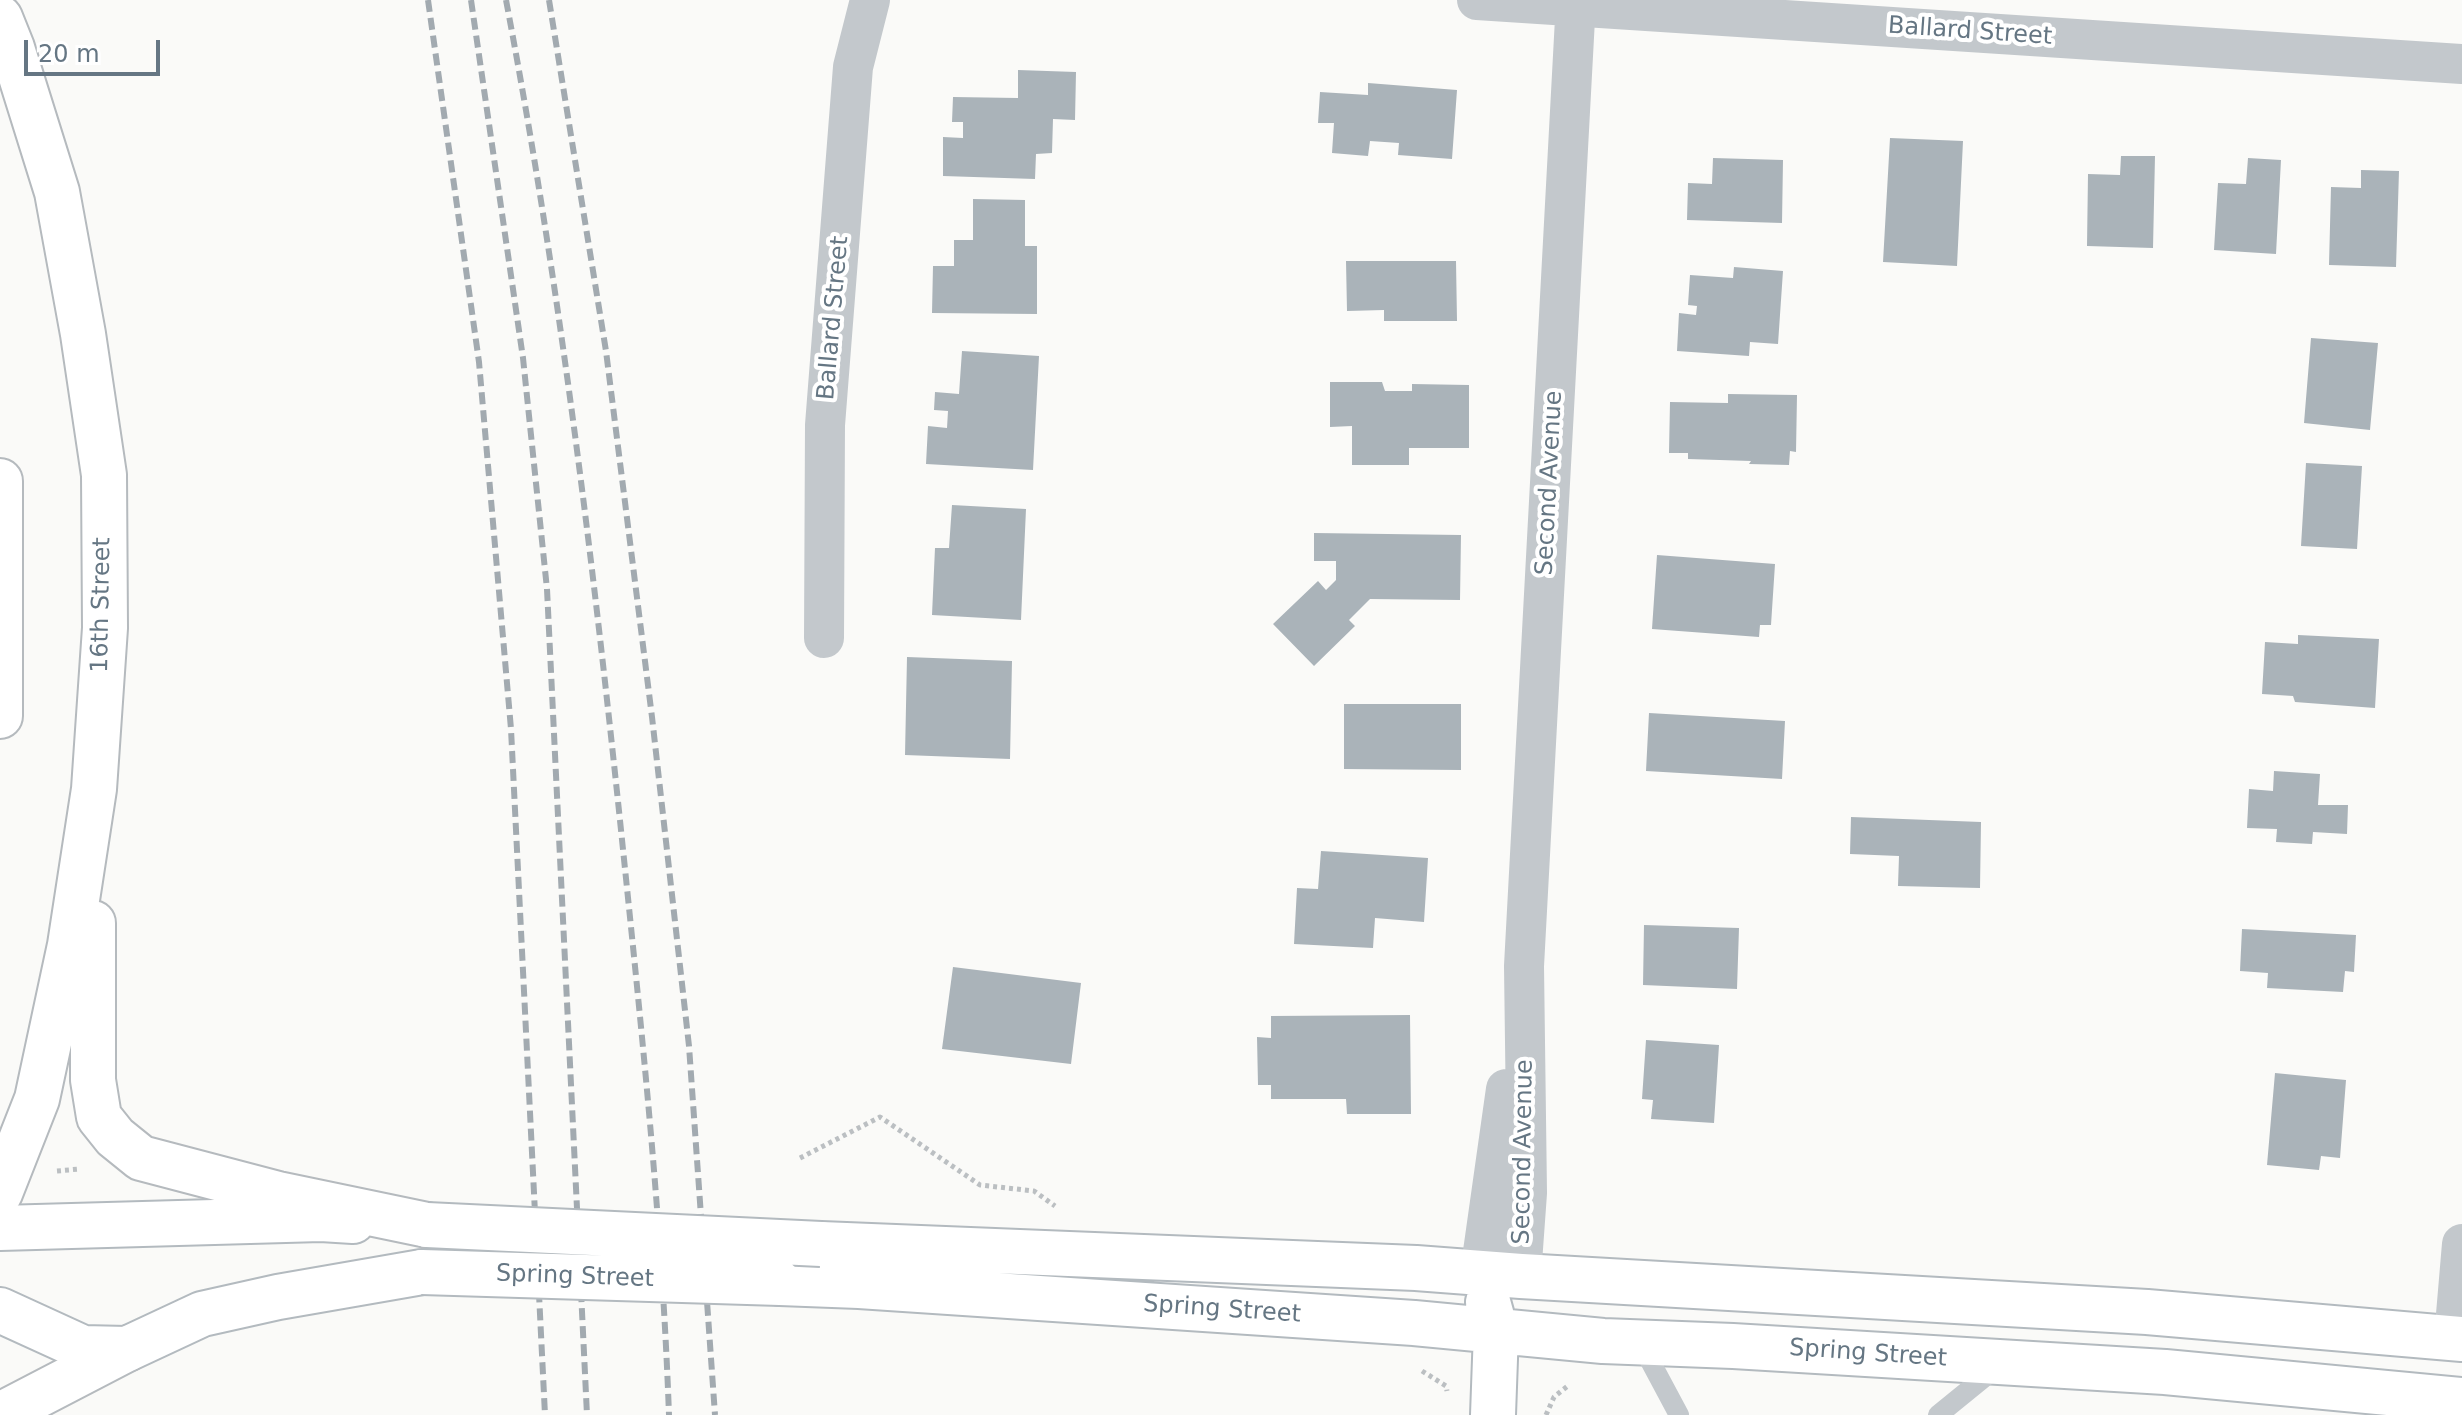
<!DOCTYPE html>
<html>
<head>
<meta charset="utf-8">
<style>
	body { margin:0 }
	#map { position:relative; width:2462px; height:1415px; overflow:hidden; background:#fafaf8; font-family:"DejaVu Sans",sans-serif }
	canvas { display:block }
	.scale { position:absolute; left:24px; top:40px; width:136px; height:36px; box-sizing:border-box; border:4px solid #657683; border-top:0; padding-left:10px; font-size:24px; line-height:28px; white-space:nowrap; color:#657683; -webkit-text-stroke:6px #fff; paint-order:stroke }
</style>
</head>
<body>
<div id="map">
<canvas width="2462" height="1415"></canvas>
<div class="scale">20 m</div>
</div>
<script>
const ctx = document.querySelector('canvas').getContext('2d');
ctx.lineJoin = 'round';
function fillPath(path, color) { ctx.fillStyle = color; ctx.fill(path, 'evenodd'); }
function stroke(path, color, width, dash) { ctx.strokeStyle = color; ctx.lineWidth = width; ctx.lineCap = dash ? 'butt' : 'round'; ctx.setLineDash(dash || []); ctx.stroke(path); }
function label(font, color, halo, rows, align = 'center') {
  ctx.font = font + ' "DejaVu Sans",sans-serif'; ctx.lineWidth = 8; ctx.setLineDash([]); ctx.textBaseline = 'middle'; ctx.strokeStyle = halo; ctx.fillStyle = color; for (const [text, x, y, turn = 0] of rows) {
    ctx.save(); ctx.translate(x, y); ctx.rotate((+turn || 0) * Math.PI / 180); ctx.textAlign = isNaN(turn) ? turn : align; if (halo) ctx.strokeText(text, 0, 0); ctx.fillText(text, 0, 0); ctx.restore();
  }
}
const building = new Path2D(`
	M1018 70 1076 72 1075 120 1053 119 1052 153 1036 154 1035 179 943 176V137L963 138V122H952L953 97 1018 98Z
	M1368 83 1457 90 1452 159 1398 155 1399 143 1370 141 1368 156 1332 153 1334 123H1318L1320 92 1368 95Z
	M1890 138 1963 141 1957 266 1883 262Z
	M2121 156H2155L2153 248 2087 246 2088 174 2120 175Z
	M1713 158 1783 160 1782 223 1687 220 1688 183 1712 184Z
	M2248 158 2281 160 2276 254 2214 250 2218 183 2246 184Z
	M2361 170 2399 171 2396 267 2329 265 2331 187 2361 188Z
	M973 199 1025 200V246H1037V314L932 313 933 266H954V240H973Z
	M1346 261H1456L1457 321H1384V310L1347 311Z
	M1734 267 1783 271 1778 344 1750 342 1749 356 1677 351 1679 313 1696 315 1697 306 1688 305 1690 275 1733 278Z
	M2311 338 2378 343 2370 430 2304 423Z
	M962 351 1039 356 1033 470 926 464 928 426 947 428 948 411 934 410 935 392 959 394Z
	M1330 382H1382L1385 391H1412V384L1469 385V448H1409V465H1352V426L1330 427Z
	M1728 394 1797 395 1796 452 1790 451 1789 465 1749 464 1751 461 1688 459V453H1669L1670 402 1728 403Z
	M2306 463 2362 466 2357 549 2301 546Z
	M952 505 1026 509 1021 620 932 615 935 548H949Z
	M1314 533 1461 535 1460 600 1370 599 1349 620 1355 626 1314 666 1273 624 1318 581 1326 590 1336 580V561H1314Z
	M1657 555 1775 564 1771 625H1760L1759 637 1652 629Z
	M2298 635 2379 639 2375 708 2295 702 2293 696 2262 694 2265 642 2298 644Z
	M907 657 1012 661 1010 759 905 755Z
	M1344 704H1461V770L1344 769Z
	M1649 713 1785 721 1782 779 1646 771Z
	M2274 771 2320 774 2318 805H2348L2347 834 2313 832 2312 844 2276 842 2277 829 2247 828 2249 789 2273 791Z
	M1851 817 1981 822 1980 888 1898 886 1899 856 1850 854Z
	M1321 851 1428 858 1424 922 1375 918 1373 948 1294 944 1297 888 1318 889Z
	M1644 925 1739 928 1737 989 1643 985Z
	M2242 929 2356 935 2354 972 2345 971 2343 992 2267 988 2268 973 2240 971Z
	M953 967 1081 983 1071 1064 942 1049Z
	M1410 1015 1411 1114H1347L1346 1099H1271V1085H1258L1257 1037 1271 1038V1016Z
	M1646 1040 1719 1045 1714 1123 1651 1119 1653 1100 1642 1099Z
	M2275 1073 2346 1080 2340 1158 2321 1156 2319 1170 2267 1165Z`);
const path = new Path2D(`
	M800 1158 880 1117 980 1185 1034 1191 1055 1206
	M57 1171 80 1169
	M1422 1371 1446 1386 1447 1391
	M1546 1415 1554 1397 1569 1385`);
const lane = new Path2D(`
	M1640 1342 1679 1415
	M1938 1415 1997 1367`);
const street = new Path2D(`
	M1477 0 2462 64
	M824 638 825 425 853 67 870 0
	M1480 1273 1506 1089
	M1521 1276 1527 1193 1524 966 1576 0
	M2454 1338 2462 1244`);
const secondary = new Path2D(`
	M0 1228 321 1219 353 1221
	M821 1244 1416 1268 1521 1276 2147 1312 2462 1339
	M780 1283 859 1286 1414 1323 1603 1341 1733 1346 2165 1372 2462 1400
	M1488 1302 1496 1331 1493 1415
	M0 1310 83 1348 127 1349 202 1314 278 1297 422 1272`);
const primary = new Path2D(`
	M0 18 12 48 57 192 83 334 104 475 105 628 94 789 70 945 37 1099 0 1193
	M0 481V716
	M93 923V1080L99 1117 115 1137 141 1158 278 1194 427 1225
	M0 1415 127 1349`);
const rail = new Path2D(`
	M428 0 479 362 511 729 545 1415
	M471 0 523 358 547 589 587 1415
	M506 0C558 274 592 552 621 830 641 1024 662 1220 669 1415
	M549 0 606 351 652 717 689 1046 715 1415`);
const secondaryBridge = new Path2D(`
	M427 1225 821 1244
	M422 1272 780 1283`);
const streetNames = [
	["Ballard Street",1970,32,4],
	["Ballard Street",834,318,-85],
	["Second Avenue",1550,483,-87],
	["16th Street",102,605,-89],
	["Second Avenue",1524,1152,-89],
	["Spring Street",575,1277,2],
	["Spring Street",1222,1310,4],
	["Spring Street",1868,1354,4]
];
fillPath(building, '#aab3b9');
stroke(secondary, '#b3babf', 48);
stroke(primary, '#b5babe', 48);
stroke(path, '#bbbfc2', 5, [4, 4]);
stroke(lane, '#c3c8cc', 20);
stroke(street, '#c3c8cc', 40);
stroke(secondary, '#fff', 44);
stroke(primary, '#fff', 44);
stroke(rail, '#a2aab0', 6, [12, 6]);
stroke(secondaryBridge, '#b3babf', 48, []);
stroke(secondaryBridge, '#fff', 44);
label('24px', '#657683', '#fff', streetNames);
</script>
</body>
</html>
